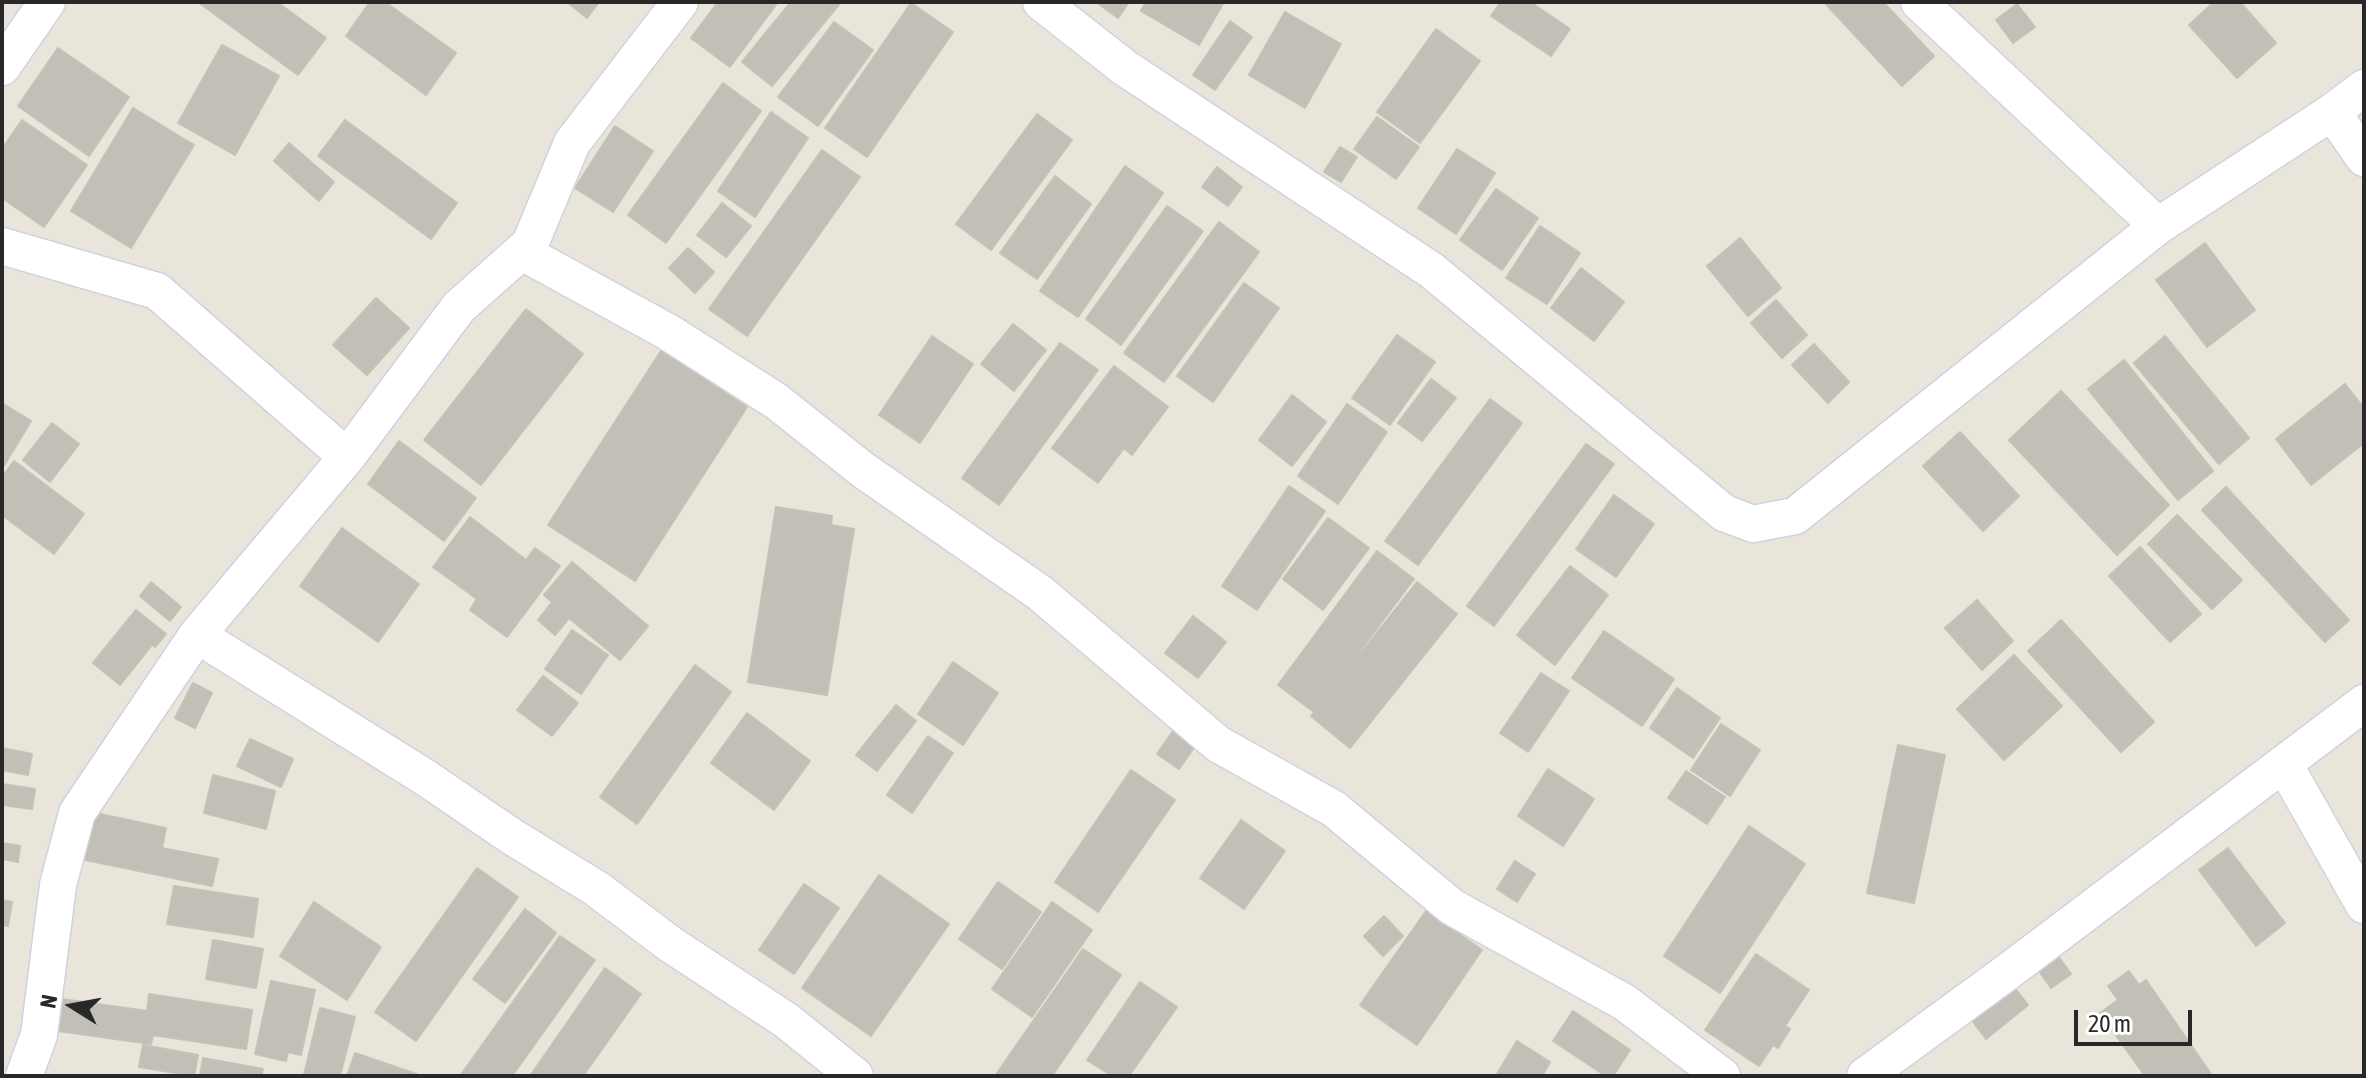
<!DOCTYPE html>
<html>
<head>
<meta charset="utf-8">
<style>
	body { margin:0 }
	#map { position:relative; width:2366px; height:1078px; overflow:hidden; background:#e9e5db; font-family:"Asap Condensed",sans-serif }
	canvas { display:block }
	.frame { position:absolute; inset:0; border:4px solid #282828; pointer-events:none }
	.north { position:absolute; left:32px; top:966px; width:80px; height:80px; -webkit-text-stroke:6px #fff; paint-order:stroke; rotate:281deg; font-size:22px; font-weight:700; line-height:32px; text-align:center; color:#282828 }
	.north::after { content:''; display:block; margin:auto; width:28px; height:36px; background:#282828; clip-path:polygon(50% 0,100% 100%,50% 72%,0 100%) }
	.scale { position:absolute; left:2074px; top:1010px; width:118px; height:36px; box-sizing:border-box; border:4px solid #282828; border-top:0; padding-left:10px; font-size:24px; line-height:28px; white-space:nowrap; color:#282828; -webkit-text-stroke:6px #fff; paint-order:stroke }
</style>
</head>
<body>
<div id="map">
<canvas width="2366" height="1078"></canvas>
<div class="frame"></div>
<div class="north">N</div>
<div class="scale">20 m</div>
</div>
<script>
const ctx = document.querySelector('canvas').getContext('2d');
ctx.lineJoin = 'round';
function fillPath(path, color) { ctx.fillStyle = color; ctx.fill(path, 'evenodd'); }
function stroke(path, color, width, dash) { ctx.strokeStyle = color; ctx.lineWidth = width; ctx.lineCap = dash ? 'butt' : 'round'; ctx.setLineDash(dash || []); ctx.stroke(path); }
const building = new Path2D(`
	M198 2H277L326 38 298 75Z
	M370 2H385L456 53 426 95 346 36Z
	M567 2H599L587 18Z
	M718 2H778L730 67 691 38Z
	M791 2H841L772 86 742 62Z
	M1096 2H1129L1118 18Z
	M1146 2H1224L1199 45 1141 11Z
	M1501 2H1530L1570 29 1551 56 1491 16Z
	M1824 2H1883L1934 56 1902 86Z
	M2214 2H2240L2276 43 2237 78 2189 25Z
	M911 3 953 32 867 157 825 128Z
	M2017 4 2035 27 2013 43 1996 20Z
	M1285 12 1341 44 1305 108 1249 75Z
	M1230 21 1252 37 1215 90 1193 75Z
	M834 22 873 50 818 126 778 97Z
	M1436 29 1480 61 1420 143 1377 112Z
	M222 45 279 76 235 155 178 123Z
	M58 48 129 97 89 156 18 106Z
	M723 83 761 111 666 243 628 215Z
	M133 108 194 145 131 248 71 211Z
	M771 112 808 138 755 217 718 191Z
	M1037 114 1072 140 991 250 956 224Z
	M1377 117 1419 147 1396 179 1354 149Z
	M22 120 87 165 44 227 2 198V149Z
	M345 120 457 203 431 239 318 156Z
	M615 126 653 151 613 212 575 188Z
	M289 143 334 182 319 201 274 161Z
	M1340 147 1357 157 1341 182 1324 172Z
	M1457 149 1495 173 1456 234 1418 208Z
	M822 150 860 177 747 336 709 309Z
	M1125 166 1163 193 1078 317 1040 291Z
	M1217 167 1242 187 1228 206 1202 187Z
	M1055 176 1091 204 1037 279 1000 253Z
	M1496 189 1538 218 1502 270 1460 240Z
	M722 203 751 226 726 257 697 235Z
	M1167 206 1203 231 1121 345 1086 319Z
	M1219 222 1259 252 1164 382 1124 353Z
	M1540 226 1580 253 1547 304 1506 278Z
	M1740 238 1781 288 1748 316 1707 266Z
	M2205 243 2255 310 2207 347 2156 280Z
	M688 248 714 272 695 293 669 268Z
	M1581 268 1624 302 1594 341 1551 308Z
	M1244 283 1279 308 1213 402 1177 376Z
	M376 298 409 328 367 375 333 345Z
	M1776 300 1807 335 1782 358 1751 323Z
	M526 309 583 354 481 485 424 440Z
	M1013 324 1046 350 1014 391 981 364Z
	M1397 335 1435 362 1390 425 1352 398Z
	M932 336 973 364 920 443 879 415Z
	M2165 336 2249 438 2219 464 2134 363Z
	M1060 343 1098 370 999 505 962 478Z
	M1814 344 1849 382 1828 403 1792 365Z
	M661 351 747 407 635 581 548 525Z
	M2124 360 2213 471 2178 500 2088 389Z
	M1114 366 1168 407 1132 455 1124 448 1098 483 1052 448Z
	M1431 379 1456 398 1422 441 1398 423Z
	M2345 384 2364 408V443L2311 485 2276 439Z
	M2061 391 2169 505 2117 555 2009 440Z
	M1292 395 1326 422 1292 466 1259 440Z
	M1490 399 1522 423 1418 565 1385 541Z
	M2 403 31 421 2 469Z
	M1347 404 1387 432 1338 504 1298 476Z
	M52 423 79 444 50 482 23 460Z
	M1960 432 2019 496 1983 531 1923 466Z
	M399 441 476 498 444 541 368 484Z
	M1586 444 1614 464 1494 626 1467 606Z
	M14 461 84 514 54 554 2 515V477Z
	M1289 486 1325 511 1257 610 1222 586Z
	M2226 487 2349 620 2325 642 2202 510Z
	M1614 495 1654 524 1616 577 1576 549Z
	M776 507 832 516 831 525 854 529 827 695 748 682Z
	M2177 515 2242 580 2212 609 2148 544Z
	M470 517 526 560 535 548 560 566 507 637 470 610 477 599 433 567Z
	M1328 518 1369 548 1323 610 1283 579Z
	M342 528 419 584 378 642 300 586Z
	M2140 547 2201 614 2170 642 2109 576Z
	M1377 551 1414 579 1314 712 1278 685Z
	M572 562 648 626 620 660 569 618 555 635 538 620 552 602 544 595Z
	M1570 566 1608 595 1555 665 1517 635Z
	M151 582 181 607 170 621 140 596Z
	M1417 582 1457 614 1350 748 1311 716Z
	M1977 600 2013 641 1982 670 1945 628Z
	M136 610 166 634 155 647 152 645 120 685 93 663Z
	M1193 616 1226 642 1198 678 1165 653Z
	M2061 620 2154 722 2121 752 2028 651Z
	M572 630 608 655 581 694 545 669Z
	M1604 631 1674 679 1642 726 1572 678Z
	M2014 655 2062 706 2004 760 1957 709Z
	M953 662 998 693 963 745 918 714Z
	M695 665 731 692 637 824 600 797Z
	M1541 673 1569 691 1528 752 1500 733Z
	M543 676 578 703 552 736 517 710Z
	M193 683 212 693 195 728 175 718Z
	M1677 688 1720 718 1693 758 1650 728Z
	M896 705 916 721 877 771 856 755Z
	M747 713 810 761 774 810 711 763Z
	M1178 724 1200 739 1179 769 1157 754Z
	M1721 724 1760 750 1730 796 1691 770Z
	M928 736 953 753 912 813 887 795Z
	M250 739 293 759 281 787 237 766Z
	M1898 745 1945 755 1914 903 1867 893Z
	M2 748 32 754 28 775 2 770Z
	M1548 769 1594 799 1563 846 1518 816Z
	M1131 770 1175 800 1098 912 1055 882Z
	M1686 771 1725 797 1707 824 1668 798Z
	M213 775 275 791 266 829 204 813Z
	M2 784 35 789 32 809 2 805Z
	M86 811 166 828 162 848 218 859 212 886 76 858Z
	M1241 820 1285 851 1244 909 1200 878Z
	M1749 826 1805 864 1720 993 1664 956Z
	M2 843 20 846 18 862 2 859Z
	M2228 848 2285 923 2256 946 2199 870Z
	M1515 861 1535 874 1517 902 1497 889Z
	M477 868 518 897 416 1041 375 1012Z
	M879 875 949 924 871 1036 802 988Z
	M998 882 1041 912 1002 969 959 939Z
	M804 884 839 908 794 974 759 950Z
	M174 886 258 899 253 937 167 924Z
	M2 900 12 902 8 926 2 925Z
	M314 902 381 947 347 1000 280 956Z
	M1052 902 1092 930 1032 1017 992 989Z
	M525 909 556 933 505 1003 473 979Z
	M1426 911 1482 950 1417 1045 1360 1005Z
	M1384 916 1403 936 1383 956 1364 936Z
	M560 936 595 960 512 1076H460Z
	M213 940 263 949 256 988 206 979Z
	M1083 949 1121 975 1052 1076H995Z
	M2053 949 2071 974 2051 988 2034 964Z
	M1756 954 1809 990 1785 1026 1790 1029 1778 1048 1773 1045 1759 1066 1705 1030Z
	M605 968 641 994 583 1076H530Z
	M2129 971 2139 985 2146 980 2211 1074 2208 1076H2145L2100 1013 2118 1000 2108 986Z
	M271 981 315 990 301 1055 288 1052 286 1061 255 1054Z
	M1140 982 1177 1007 1129 1076H1112L1087 1060Z
	M2010 982 2028 1005 1986 1039 1968 1015Z
	M149 994 252 1010 246 1049 153 1035 151 1044 51 1030 55 998 147 1011Z
	M320 1008 355 1017 340 1076 304 1075Z
	M1573 1011 1630 1050 1613 1076H1606L1553 1041Z
	M1517 1041 1550 1062 1542 1076H1501L1497 1074Z
	M143 1045 198 1055 194 1076 139 1067Z
	M355 1053 422 1076H347Z
	M203 1058 263 1069 261 1076H200Z`);
const minor = new Path2D(`
	M1041 2 1125 68 1431 270 1724 513 1753 524 1795 516 2158 226 2332 112 2364 88
	M1919 2 2158 226
	M2 67 47 2
	M2332 112 2364 158
	M2 246 157 291 347 457
	M522 252 668 332 776 401 863 470 1040 593 1218 744 1334 809 1452 907 1624 1002 1722 1076
	M197 635 426 778 511 836 597 889 670 944 787 1021 855 1076
	M2284 764 2364 905
	M24 1076 39 1035 58 885 77 813 197 635 347 457 459 307 530 244 572 143 680 2
	M1865 1076 2006 973 2364 703`);
fillPath(building, '#c2bfb7');
stroke(building, '#c4c1b5', 2);
stroke(minor, '#d1d2e0', 39);
stroke(minor, '#fff', 36);
</script>
</body>
</html>
